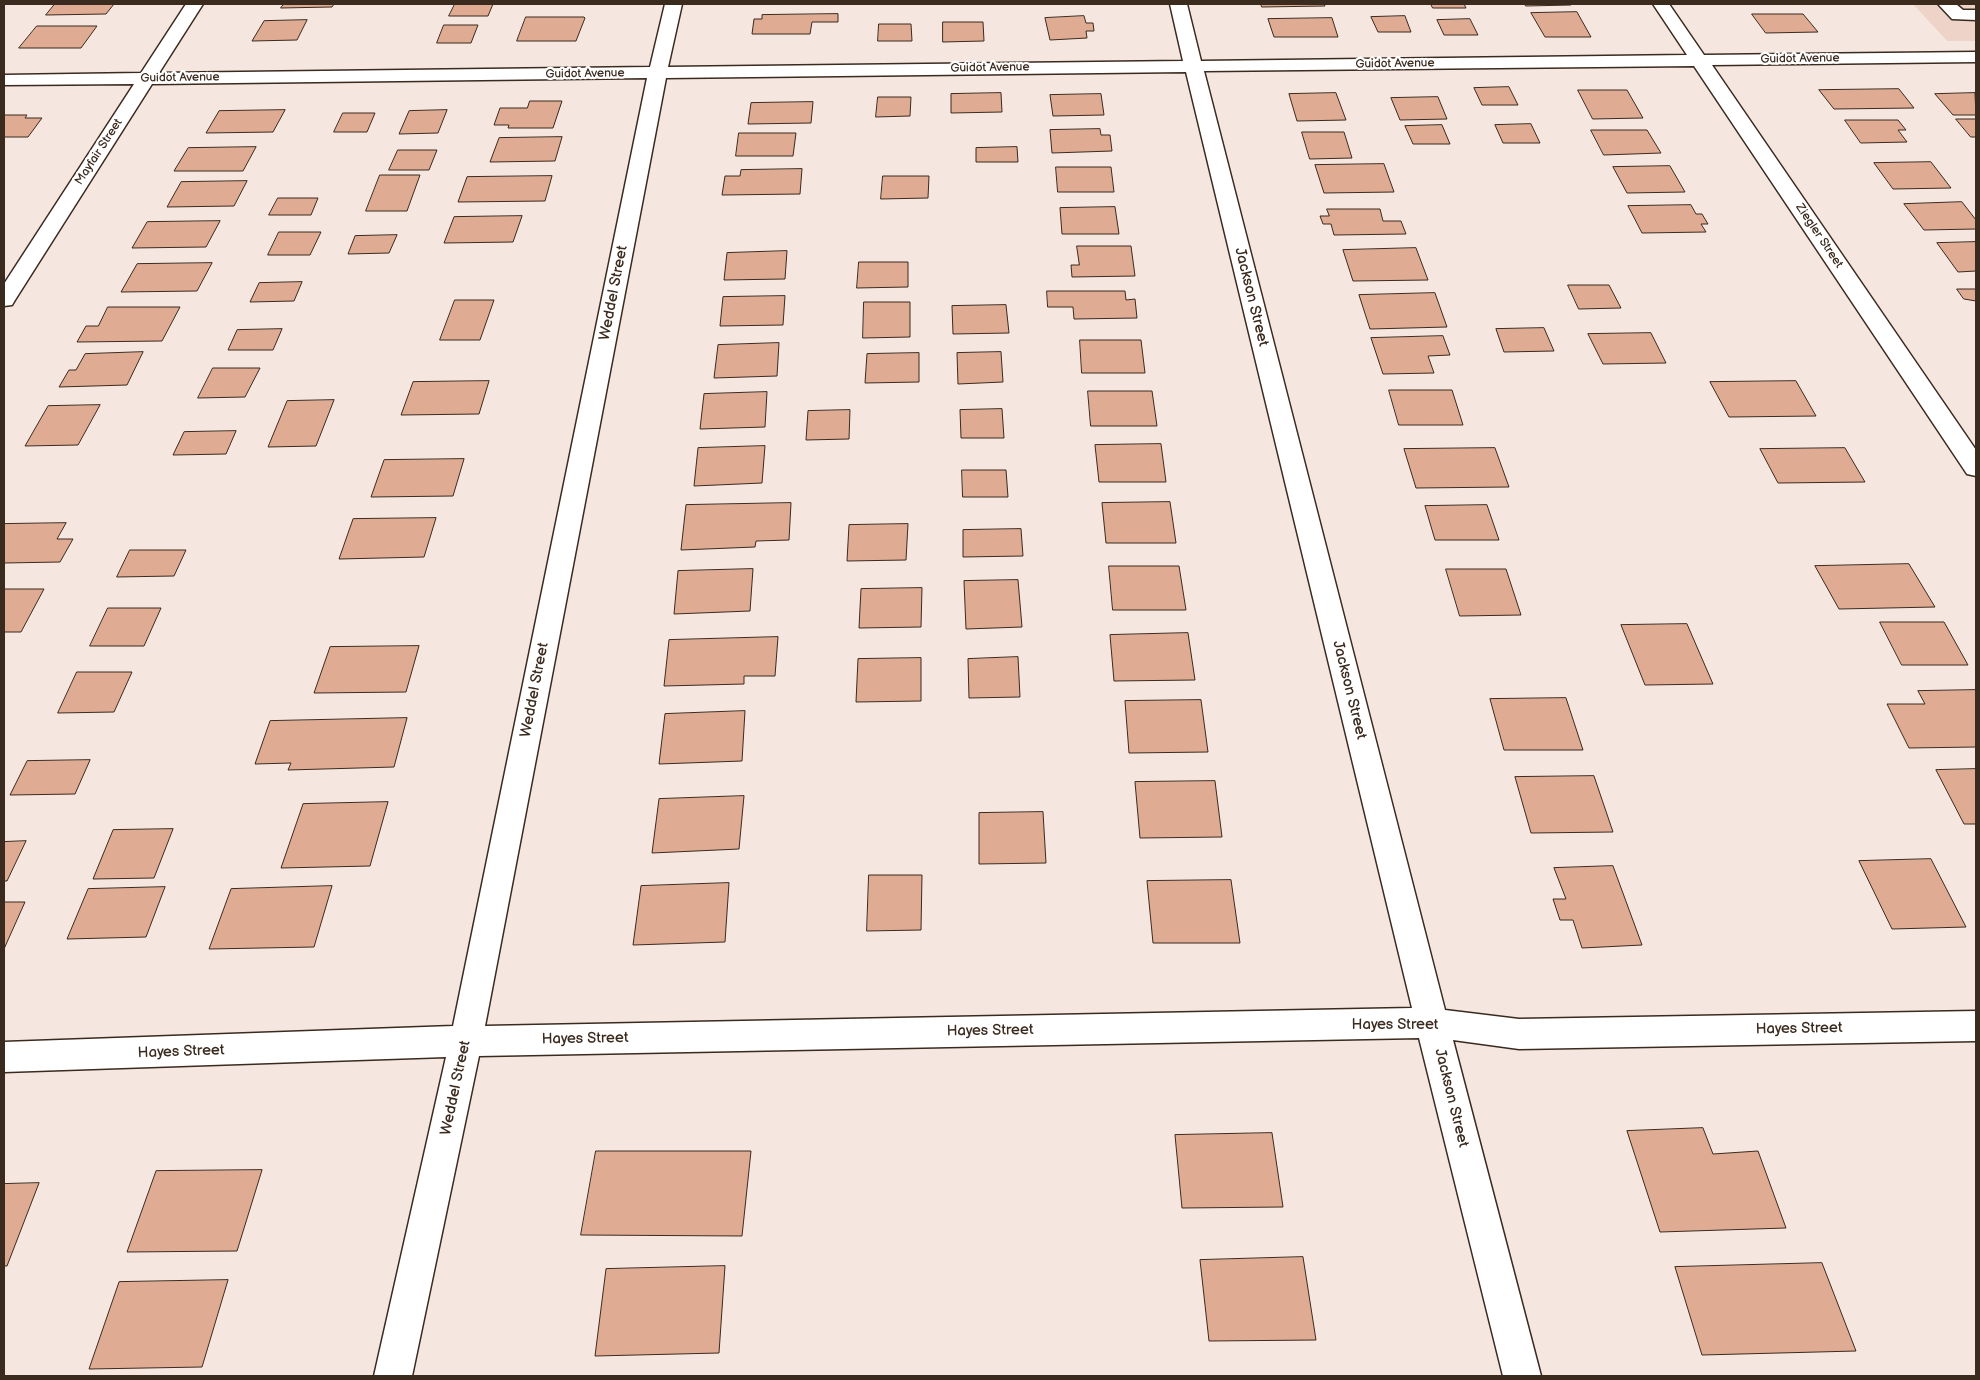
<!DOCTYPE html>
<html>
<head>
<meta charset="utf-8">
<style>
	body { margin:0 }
	#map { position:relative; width:1980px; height:1380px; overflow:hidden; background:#f5e6df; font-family:"Balsamiq Sans",sans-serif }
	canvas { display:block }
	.frame { position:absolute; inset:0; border:5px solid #3b2a1e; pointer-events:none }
</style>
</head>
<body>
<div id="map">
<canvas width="1980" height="1380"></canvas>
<div class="frame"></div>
</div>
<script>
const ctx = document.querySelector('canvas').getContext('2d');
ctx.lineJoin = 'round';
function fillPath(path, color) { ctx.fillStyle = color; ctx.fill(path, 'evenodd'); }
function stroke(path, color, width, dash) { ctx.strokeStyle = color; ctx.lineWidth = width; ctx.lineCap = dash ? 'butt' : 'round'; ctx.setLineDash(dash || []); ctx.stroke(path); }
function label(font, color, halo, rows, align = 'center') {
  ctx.font = font + ' "Balsamiq Sans",sans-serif'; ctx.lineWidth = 4.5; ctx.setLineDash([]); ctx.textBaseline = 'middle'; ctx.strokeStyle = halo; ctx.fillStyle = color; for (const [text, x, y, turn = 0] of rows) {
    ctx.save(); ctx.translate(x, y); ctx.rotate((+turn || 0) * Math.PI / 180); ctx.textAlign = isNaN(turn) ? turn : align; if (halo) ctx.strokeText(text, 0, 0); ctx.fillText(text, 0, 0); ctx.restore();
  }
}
const built = new Path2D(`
	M1913 4H1976V41H1947Z`);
const building = new Path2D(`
	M55 4H114L106 14 46 15Z
	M284 4H334L332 7 281 8Z
	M455 4H493L488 16H449Z
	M1261 4H1324L1325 6 1262 7Z
	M1431 4H1464L1466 8H1433Z
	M1525 4H1571V5L1526 6Z
	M1577 12 1591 37H1545L1531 13Z
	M838 14V22H812L810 34H752L754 19H762V15Z
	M1752 14H1803L1818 32 1766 33Z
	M1084 16 1086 23H1093L1094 31H1086L1087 38 1050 40 1045 18Z
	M1405 16 1411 32H1378L1371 17Z
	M526 17H584L585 18 576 41H517Z
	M1332 18 1338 37H1274L1268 19Z
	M1470 19 1478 35H1444L1437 20Z
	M307 20 297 40 252 41 264 21Z
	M943 22H983L984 41 943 42Z
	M879 24H911L912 41H878Z
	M444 25H478L471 43H437Z
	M37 26H97L81 48H19Z
	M1509 87 1518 105H1482L1474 88Z
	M1899 89 1914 108 1834 109 1819 90Z
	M1578 90H1627L1643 118 1593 119Z
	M1001 93 1002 112 951 113V94Z
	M1336 93 1346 120 1297 121 1289 94Z
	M1975 93 1976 115H1953L1935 94Z
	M1101 94 1104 115 1053 116 1050 95Z
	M878 97H911L910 116 876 117Z
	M1438 97 1447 119 1400 120 1391 98Z
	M530 101H562L553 128H508L509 125H494L500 108H527Z
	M813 102 811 123 748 124 751 103Z
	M285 110 273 132 206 133 219 111Z
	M447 110 438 133 399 134 409 111Z
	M343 113H375L367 132H334Z
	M4 115H27L25 118H42L28 137H4Z
	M1956 119H1976V137H1971Z
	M1845 120H1898L1906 130H1898L1907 142 1861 143Z
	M1531 124 1540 143H1503L1495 125Z
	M1442 125 1450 144H1413L1405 126Z
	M1100 129 1101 135H1110L1112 151 1052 153 1050 130Z
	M1591 130H1647L1661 153 1604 155Z
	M1302 132H1344L1352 158 1310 159Z
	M739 133H796L793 156H736Z
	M562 137 555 161 490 162 499 138Z
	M256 147 243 171H174L188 148Z
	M1017 147 1018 162H976V148Z
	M398 150H437L429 170H389Z
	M1931 162 1951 188 1893 189 1874 163Z
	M1384 164 1394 192 1324 193 1315 165Z
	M1670 166 1685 192 1627 193 1613 167Z
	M1056 167H1111L1114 192H1058Z
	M802 169 800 194 722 195 725 176H740L741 170Z
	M380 175H420L407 211H366Z
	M552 176 545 201 458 202 467 177Z
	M883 176H929L928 198 881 199Z
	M247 181 234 206 167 207 181 182Z
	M278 198H318L311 215H269Z
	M1962 202 1976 220V229L1924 230 1904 204Z
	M1691 205 1696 214H1702L1708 224H1701L1706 232 1642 233 1628 206Z
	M1115 207 1119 234H1062L1060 208Z
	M1327 209H1380L1383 221H1401L1406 234 1334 235 1331 224H1323L1320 216H1329Z
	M522 216 513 242 444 243 454 217Z
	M220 221 206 247 132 248 147 222Z
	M279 232H321L310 255H268Z
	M397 235 389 253 348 254 355 236Z
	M1976 242V271L1958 272 1937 243Z
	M1077 246H1131L1135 276 1072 277 1071 265H1079Z
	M1416 248 1428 280 1353 281 1343 250Z
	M787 251 785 279 724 280 727 253Z
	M859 262H908V287L857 288Z
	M212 263 197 291 121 292 137 264Z
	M302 282 294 301 250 302 259 283Z
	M1568 285H1609L1621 308 1579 309Z
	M1957 289H1976V301L1964 299Z
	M1047 291H1125L1126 300 1135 299 1137 318 1074 319 1073 307H1048Z
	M1435 293 1447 327 1370 329 1359 295Z
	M785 296 783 325 720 326 723 297Z
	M455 300H494L480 340H440Z
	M864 302H910V337L863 338Z
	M1006 305 1009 333 953 334 952 306Z
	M108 307H180L162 341 77 342 86 326H98Z
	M1544 328 1554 351 1504 352 1496 329Z
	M282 329 273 350H228L237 330Z
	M1651 333 1666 363 1603 364 1588 334Z
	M1443 336 1450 355 1428 356 1434 373 1383 374 1371 338Z
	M1080 340H1141L1145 373H1082Z
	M779 343 777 376 714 378 718 345Z
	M143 352 127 385 59 387 69 370H76L85 354Z
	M1001 352 1003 382 958 384 957 353Z
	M919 353V382L865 383 867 354Z
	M213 368H260L245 397 198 398Z
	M489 381 479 414 401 415 413 382Z
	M1796 381 1816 416 1729 417 1710 382Z
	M1389 390H1452L1463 425H1399Z
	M1088 391H1152L1157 426H1091Z
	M767 392 765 427 700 429 704 394Z
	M334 400 316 446 268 447 287 401Z
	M100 405 78 445 25 446 48 406Z
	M1002 409 1004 438H961L960 410Z
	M850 410 849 439 806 440 808 411Z
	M236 431 226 454 173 455 184 432Z
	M1161 444 1166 482H1099L1095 445Z
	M765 446 762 483 694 486 698 448Z
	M1495 448 1509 487 1416 488 1404 449Z
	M1845 448 1865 482 1778 483 1760 449Z
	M464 459 453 496 371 497 384 460Z
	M962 470H1006L1008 497H963Z
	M1170 502 1176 543H1106L1102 503Z
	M791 503 789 540 756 541 755 547 681 550 686 505Z
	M1487 505 1499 540H1435L1425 506Z
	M436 518 424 557 339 559 353 519Z
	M66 523 57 539H73L60 562 4 563V524Z
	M908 524 906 560 847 561 849 525Z
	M1021 529 1023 556 963 557V530Z
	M130 550H186L174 576 117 577Z
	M1909 564 1935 607 1839 609 1815 566Z
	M1109 566H1179L1186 610H1113Z
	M753 569 750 611 674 614 678 571Z
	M1446 569H1506L1521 615 1460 616Z
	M1018 580 1022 627 966 629 964 581Z
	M922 588 921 627 859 628 861 589Z
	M4 589H44L21 632H4Z
	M108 608H161L144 646H90Z
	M1880 622H1944L1968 665H1902Z
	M1687 624 1713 684 1645 685 1621 625Z
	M1188 633 1195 680 1114 681 1110 635Z
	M778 637 775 676H744V684L664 686 669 640Z
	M419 646 406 692 314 693 330 647Z
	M1018 657 1020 697 969 698 968 659Z
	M921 658V701L856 702 858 659Z
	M77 672H132L114 712 58 713Z
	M1976 690V747L1909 748 1887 704H1925L1918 691Z
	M1566 698 1583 750H1504L1490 699Z
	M1201 700 1208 752 1129 753 1125 701Z
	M745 711 742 761 659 764 665 714Z
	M407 718 394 767 288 770 291 763 255 764 270 721Z
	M90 760 75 794 10 795 27 761Z
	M1976 769V824H1964L1936 770Z
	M1594 776 1613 832 1531 833 1515 777Z
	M1215 781 1222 837 1140 838 1135 782Z
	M744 796 739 849 652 853 659 799Z
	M388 802 370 866 281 868 303 804Z
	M1043 812 1046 863 979 864V813Z
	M173 829 154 878 93 879 113 830Z
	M26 841 7 881H4V842Z
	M1931 859 1966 927 1892 929 1859 861Z
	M1613 866 1642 945 1582 948 1573 920H1560L1553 899H1566L1554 868Z
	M869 875H922L921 930 867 931Z
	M1231 880 1240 943H1153L1147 881Z
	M729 883 725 942 633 945 641 886Z
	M332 886 314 947 209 949 231 889Z
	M165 887 146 937 67 939 88 889Z
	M4 902H25L4 949Z
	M1703 1128 1713 1154 1758 1151 1786 1228 1660 1232 1627 1131Z
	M1272 1133 1283 1207 1182 1208 1175 1135Z
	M596 1151H751L742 1236 581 1235Z
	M262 1170 237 1251 127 1252 156 1171Z
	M39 1183 7 1266H4V1184Z
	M1303 1257 1316 1340 1209 1341 1200 1260Z
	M1822 1263 1856 1351 1702 1355 1675 1267Z
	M725 1266 719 1353 595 1356 606 1269Z
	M228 1280 202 1367 89 1369 119 1282Z`);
const service = new Path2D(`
	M1938 4H1956L1963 10H1976V20L1952 19Z`);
const minor = new Path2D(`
	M186 4H203L159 73 650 67 665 4H682L668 67 1183 61 1170 4H1187L1201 61 1687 55 1653 4H1669L1704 55 1976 52V62L1712 65 1976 450V476L1967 474 1694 66 1204 71 1445 1010 1519 1019 1976 1011V1041L1519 1049 1453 1040 1541 1376H1503L1419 1038 479 1056 412 1376H374L446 1057 4 1072V1042L453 1026 647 78 152 84 15 300 12 305 4 306V284L134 84 4 85V75L141 73ZM1186 72 1412 1008 485 1026 666 78Z`);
const farStreetnames = [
	["Guidot Avenue",1800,59,-1],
	["Guidot Avenue",1395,64,-1],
	["Guidot Avenue",990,68,-1],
	["Guidot Avenue",585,74,-1],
	["Guidot Avenue",180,78,-1],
	["Mayfair Street",99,152,-57],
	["Ziegler Street",1819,236,56]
];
const streetNames = [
	["Weddel Street",614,293,-79],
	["Jackson Street",1251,297,76],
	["Weddel Street",535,690,-79],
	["Jackson Street",1349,690,76],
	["Hayes Street",1395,1025],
	["Hayes Street",1799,1029,-1],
	["Hayes Street",990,1031,-1],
	["Hayes Street",585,1039,-1],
	["Hayes Street",181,1052,-2],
	["Weddel Street",456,1088,-78],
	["Jackson Street",1451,1098,76]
];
fillPath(built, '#eed4c8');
fillPath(building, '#dfab93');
stroke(building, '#3b2a1e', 1);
stroke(service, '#3b2a1e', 3);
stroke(minor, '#3b2a1e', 3);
fillPath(service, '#fff');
fillPath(minor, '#fff');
label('12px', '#3b2a1e', '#fff', farStreetnames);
label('15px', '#3b2a1e', '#fff', streetNames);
</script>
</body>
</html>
